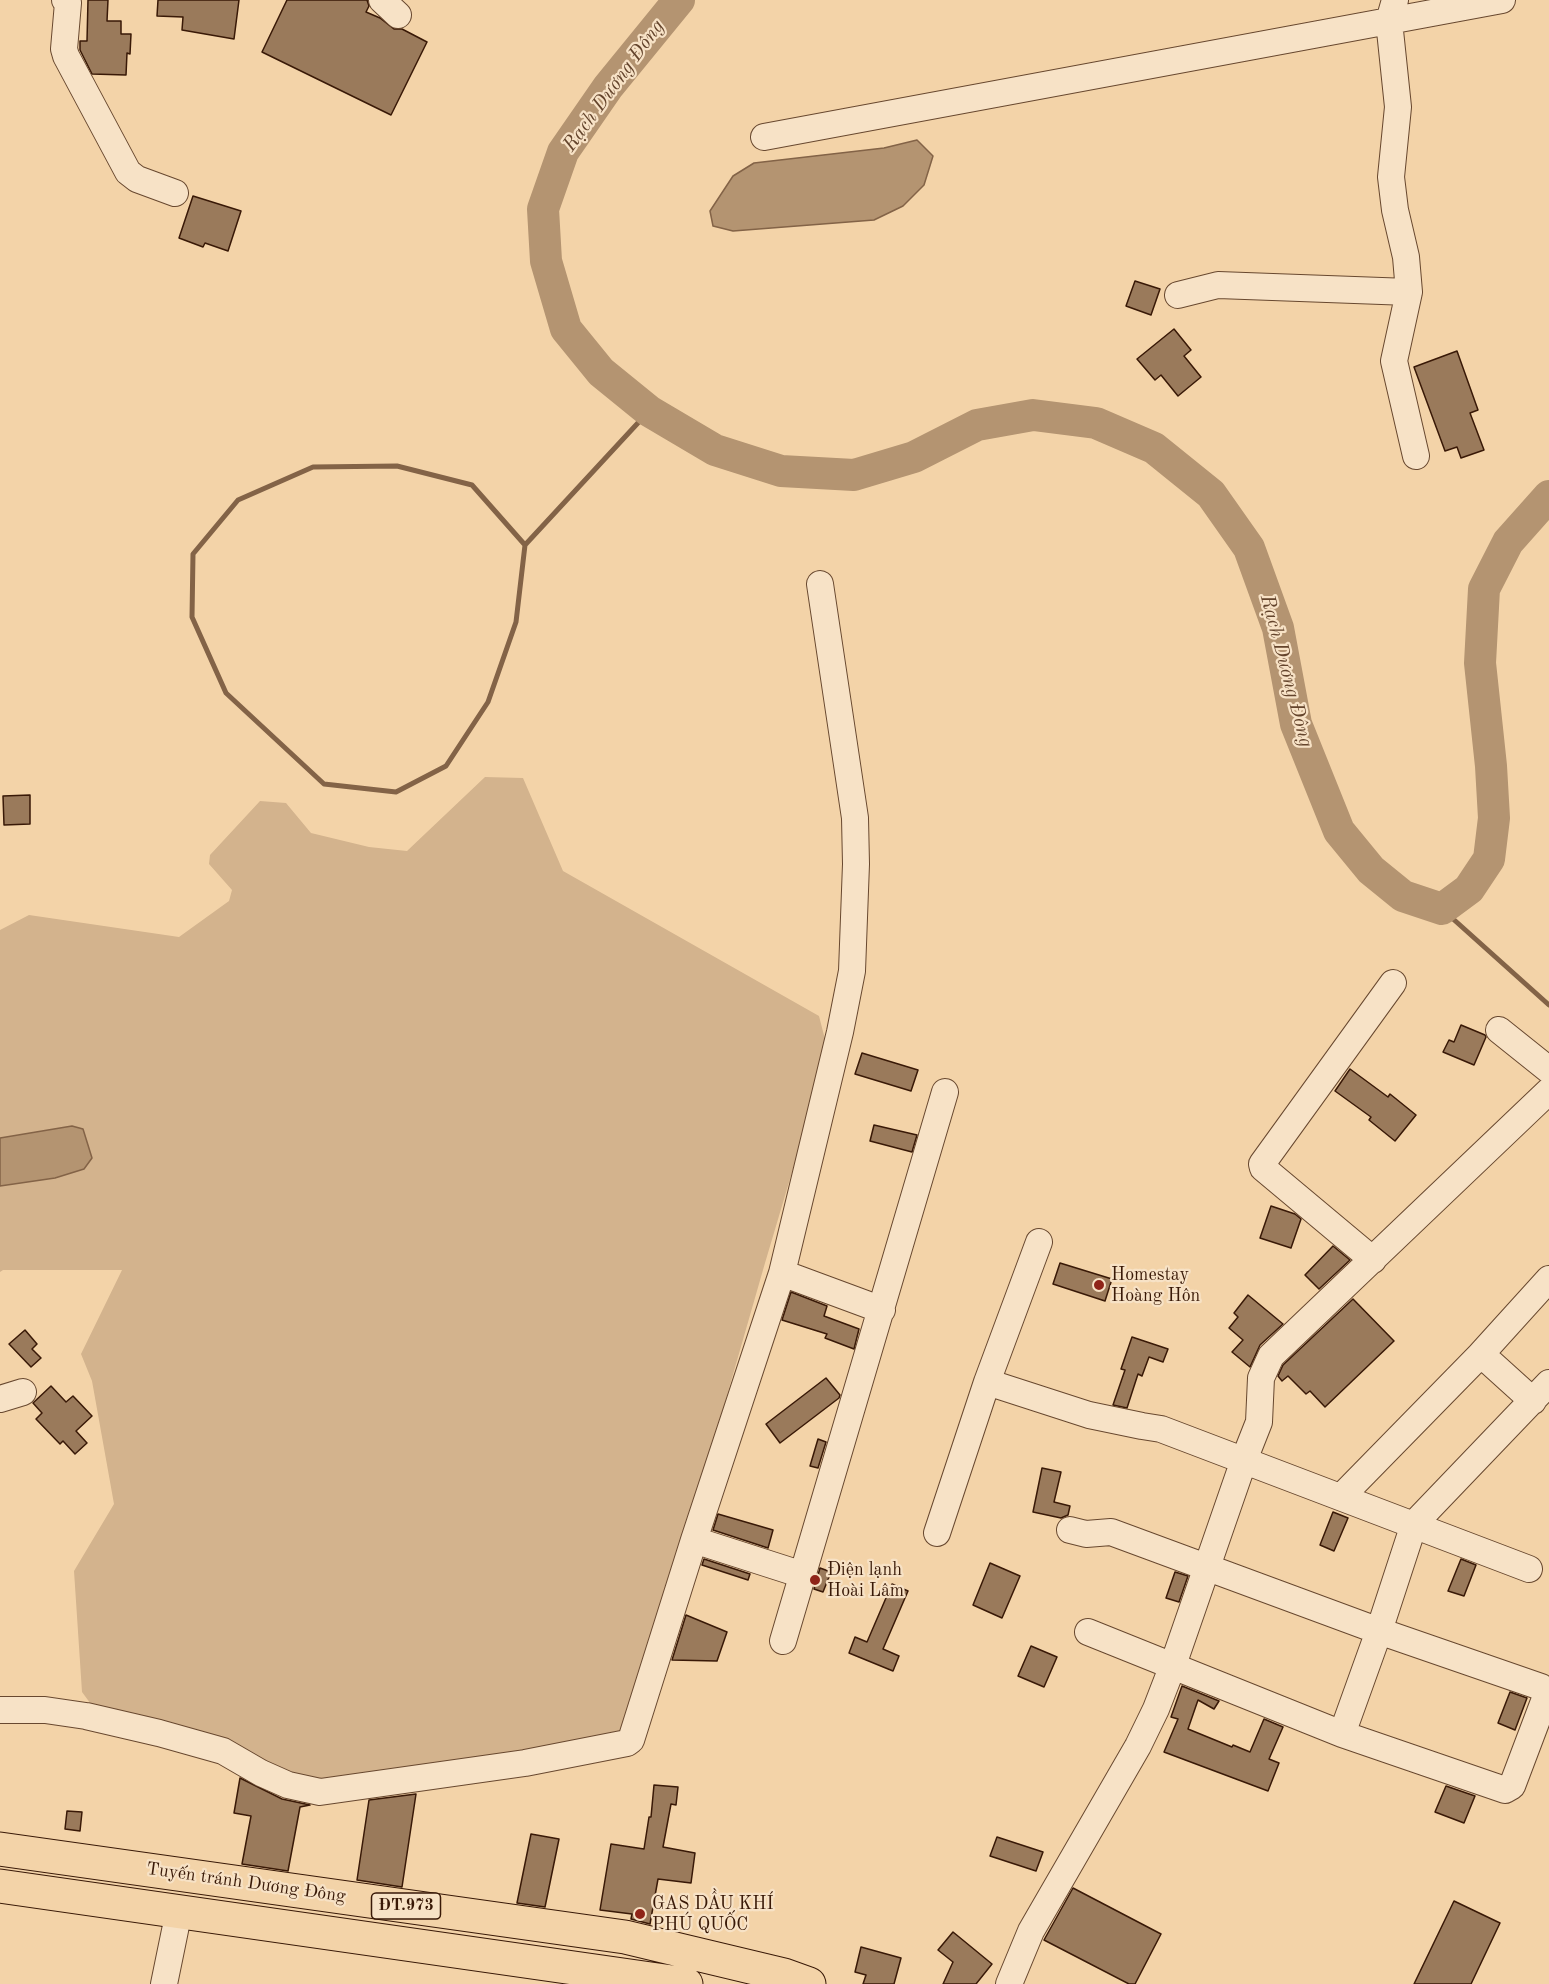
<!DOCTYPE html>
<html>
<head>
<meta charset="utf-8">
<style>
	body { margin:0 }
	canvas { display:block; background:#f3d3a8 }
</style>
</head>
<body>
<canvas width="1549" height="1984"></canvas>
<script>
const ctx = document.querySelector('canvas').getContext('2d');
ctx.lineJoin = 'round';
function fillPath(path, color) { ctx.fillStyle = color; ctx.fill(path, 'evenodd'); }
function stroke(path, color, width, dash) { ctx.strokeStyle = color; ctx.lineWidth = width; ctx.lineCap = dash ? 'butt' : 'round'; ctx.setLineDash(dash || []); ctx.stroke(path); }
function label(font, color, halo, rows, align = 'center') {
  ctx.font = font + ' "Old Standard TT",serif'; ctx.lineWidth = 4.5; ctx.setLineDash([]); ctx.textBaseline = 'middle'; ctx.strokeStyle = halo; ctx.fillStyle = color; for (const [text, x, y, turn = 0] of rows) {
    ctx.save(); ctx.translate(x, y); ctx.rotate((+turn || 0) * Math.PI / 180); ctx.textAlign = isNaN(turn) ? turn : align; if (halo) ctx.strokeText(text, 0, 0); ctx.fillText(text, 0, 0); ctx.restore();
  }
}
const green = new Path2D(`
	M485 777 523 778 563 871 819 1016 828 1051 765 1263 636 1712 614 1739 340 1783 303 1781 96 1711 82 1692 74 1571 114 1504 92 1381 81 1354 122 1270H3L0 1272V930L29 915 179 937 229 901 232 890 209 864 210 855 260 801 286 803 311 833 369 847 407 851Z`);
const water = new Path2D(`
	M917 140 933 156 924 185 903 206 874 220 733 231 713 226 710 211 733 176 754 163 884 148Z
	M72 1126 83 1129 92 1158 84 1169 55 1178 0 1186V1138Z`);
const stream = new Path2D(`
	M525 545 472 485 397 466 313 467 238 500 193 554 192 617 226 693 324 784 396 792 446 766 488 702 516 622 525 545 649 411
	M1442 909 1549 1005`);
const river = new Path2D(`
	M679 0 608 87 563 152 543 209 546 261 566 329 601 372 649 411 715 450 781 471 854 475 914 457 977 425 1033 415 1096 423 1154 448 1211 494 1249 548 1278 628 1296 724 1339 831 1371 870 1403 896 1442 909 1469 889 1489 859 1494 818 1491 766 1480 663 1484 589 1508 542 1549 496`);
const building = new Path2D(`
	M88 0H108L107 21H121V34H131L130 54 127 53 126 75 92 74 80 50V41H87Z
	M158 0H239L234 39 182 30 183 17 157 16Z
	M287 0H367L369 6 366 12 380 18 394 29H402L427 42 391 115 262 52Z
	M193 196 241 211 228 251 205 243 203 247 179 238Z
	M1135 281 1160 289 1151 315 1126 306Z
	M1174 329 1191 350 1184 356 1201 377 1178 396 1161 375 1155 380 1137 359Z
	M1457 351 1478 410 1470 413 1484 450 1461 458 1457 447 1445 451 1414 367Z
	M30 795V824L4 825 3 796Z
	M1461 1025 1485 1035 1486 1037 1474 1065 1443 1052 1449 1040 1454 1042Z
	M862 1053 918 1070 911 1091 855 1074Z
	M1350 1069 1388 1097 1390 1094 1416 1115 1395 1141 1369 1120 1371 1117 1335 1091Z
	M874 1125 917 1135 912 1152 870 1141Z
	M1271 1206 1295 1214 1301 1219 1291 1248 1260 1238Z
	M1333 1246 1350 1260 1319 1289 1305 1275Z
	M1060 1263 1112 1279 1105 1301 1053 1284Z
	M791 1292 827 1306 824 1316 859 1329 854 1349 825 1338 827 1334 782 1320Z
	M1248 1295 1283 1324 1260 1345 1250 1367 1232 1352 1243 1340 1229 1328 1238 1317 1234 1313Z
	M1353 1299 1394 1341 1325 1407 1310 1391 1306 1394 1288 1376 1282 1381 1278 1376 1283 1365Z
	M25 1330 37 1344 32 1349 41 1358 31 1367 9 1344Z
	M1132 1337 1168 1349 1163 1362 1149 1357 1142 1376 1138 1374 1127 1408 1113 1405 1125 1370 1121 1369Z
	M826 1378 840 1395 839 1398 780 1443 766 1424Z
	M51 1386 66 1402 73 1396 92 1416 76 1431 87 1443 75 1454 63 1441 60 1444 36 1419 42 1413 33 1403Z
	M818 1439 826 1442 818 1468 810 1466Z
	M1042 1468 1061 1472 1054 1502 1070 1506 1068 1515 1061 1518 1033 1512Z
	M1333 1512 1348 1518 1334 1551 1320 1545Z
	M718 1514 773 1530 768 1548 713 1530Z
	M704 1559 750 1574 748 1580 702 1565Z
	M1461 1559 1476 1565 1464 1596 1448 1591Z
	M990 1563 1020 1576 1002 1618 973 1605Z
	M820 1568 831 1572 823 1592 814 1589Z
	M1175 1572 1188 1576 1179 1602 1166 1598Z
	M892 1584 908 1591 883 1649 899 1656 893 1671 849 1653 855 1637 867 1642Z
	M686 1615 727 1632 717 1661 672 1660Z
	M1031 1646 1057 1657 1044 1687 1018 1676Z
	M1182 1686 1219 1701 1214 1709 1198 1700 1188 1729 1232 1747 1233 1745 1250 1752 1264 1719 1283 1727 1269 1759 1279 1763 1268 1791 1164 1752 1178 1719 1171 1717Z
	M1510 1692 1527 1698 1515 1730 1498 1723Z
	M240 1778 282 1799 310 1805 300 1807 288 1871 242 1864 251 1816 234 1813Z
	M654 1785 678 1787 676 1805 671 1804 663 1847 695 1853 691 1883 658 1879 650 1924 631 1919 632 1914 600 1910 611 1844 644 1849 649 1817H651Z
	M1446 1786 1475 1796 1464 1823 1435 1812Z
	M416 1794 402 1887 357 1880 369 1800Z
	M67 1811 82 1812 80 1831 65 1829Z
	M531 1834 559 1839 545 1907 517 1903Z
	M997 1837 1043 1852 1036 1871 990 1856Z
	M1073 1888 1161 1934 1135 1984H1129L1044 1940Z
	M1454 1901 1500 1923 1471 1984H1414Z
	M953 1932 992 1964 976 1984H943L953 1962 938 1950Z
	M861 1947 901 1958 894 1984H863L866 1975 855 1972Z`);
const minor = new Path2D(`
	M65 0 68 3 64 49 66 56 128 172 137 179 175 193
	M382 0 398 15
	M1395 0 1389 21 1398 107 1391 177 1395 210 1406 257 1409 292 1394 361 1416 456
	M764 137 1502 0
	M1178 295 1218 285 1409 292
	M1499 1030 1549 1070
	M1373 1260 1263 1168 1262 1164 1393 983
	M782 1273 882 1310
	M1481 1354 1533 1401
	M987 1382 1039 1242
	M0 1399 23 1392
	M1341 1497 1481 1354 1549 1279
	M1070 1530 1086 1534 1111 1532 1379 1631 1541 1687 1545 1691 1546 1696 1512 1786 1505 1790 1342 1734 1088 1632
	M937 1533 987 1382 1089 1415 1142 1426 1161 1429 1529 1569
	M694 1540 803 1575
	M783 1641 945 1092
	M0 1710H45L86 1716 159 1733 223 1751 261 1773 288 1785 320 1792 525 1763 627 1743 631 1740 694 1540 782 1273 840 1032 852 971 856 864 855 818 820 584
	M1342 1734 1379 1631 1414 1524 1549 1383
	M164 1984 179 1911
	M1009 1984 1031 1931 1138 1746 1156 1709 1173 1665 1244 1460 1259 1422 1261 1378 1271 1356 1549 1091`);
const major = new Path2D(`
	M0 1849 625 1937 784 1975 809 1984
	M0 1886 686 1984`);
const markers = [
	[1099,1285,6,"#8f2418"],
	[815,1580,6,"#8f2418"],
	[640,1914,6,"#8f2418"]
];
const shields = [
	[406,1906,69]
];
const shieldNames = [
	["ĐT.973",406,1906]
];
const poiNames = [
	["Homestay",1111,1275],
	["Hoàng Hôn",1111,1296],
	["Điện lạnh",827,1570],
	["Hoài Lâm",827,1591],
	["GAS DẦU KHÍ",652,1904],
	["PHÚ QUỐC",652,1925]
];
const streetNames = [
	["Tuyến tránh Dương Đông",246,1883,8]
];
const waterNames = [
	["Rạch Dương Đông",614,86,-54],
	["Rạch Dương Đông",1286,671,75]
];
fillPath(green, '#d3b38d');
fillPath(water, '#b49471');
stroke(water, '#836347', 1.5);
stroke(stream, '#836347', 5);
stroke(river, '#b49471', 32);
fillPath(building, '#9a7a5b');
stroke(building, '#391907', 1.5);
stroke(minor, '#68482f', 28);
stroke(major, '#391907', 35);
stroke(minor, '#f7e2c6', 26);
stroke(major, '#f3d3a8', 33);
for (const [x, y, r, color] of markers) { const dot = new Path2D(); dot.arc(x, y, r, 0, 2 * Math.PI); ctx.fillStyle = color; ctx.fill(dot); stroke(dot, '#f7e2c6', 2); }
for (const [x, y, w] of shields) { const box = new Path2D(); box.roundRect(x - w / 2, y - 13, w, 26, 4.5); ctx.fillStyle = '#f7e2c6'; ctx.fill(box); stroke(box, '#391907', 1.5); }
label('bold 16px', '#391907', null, shieldNames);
label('18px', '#391907', '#f7e2c6', poiNames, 'left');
label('18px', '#391907', '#f7e2c6', streetNames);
label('italic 20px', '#64442c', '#f7e2c6', waterNames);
</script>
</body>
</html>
